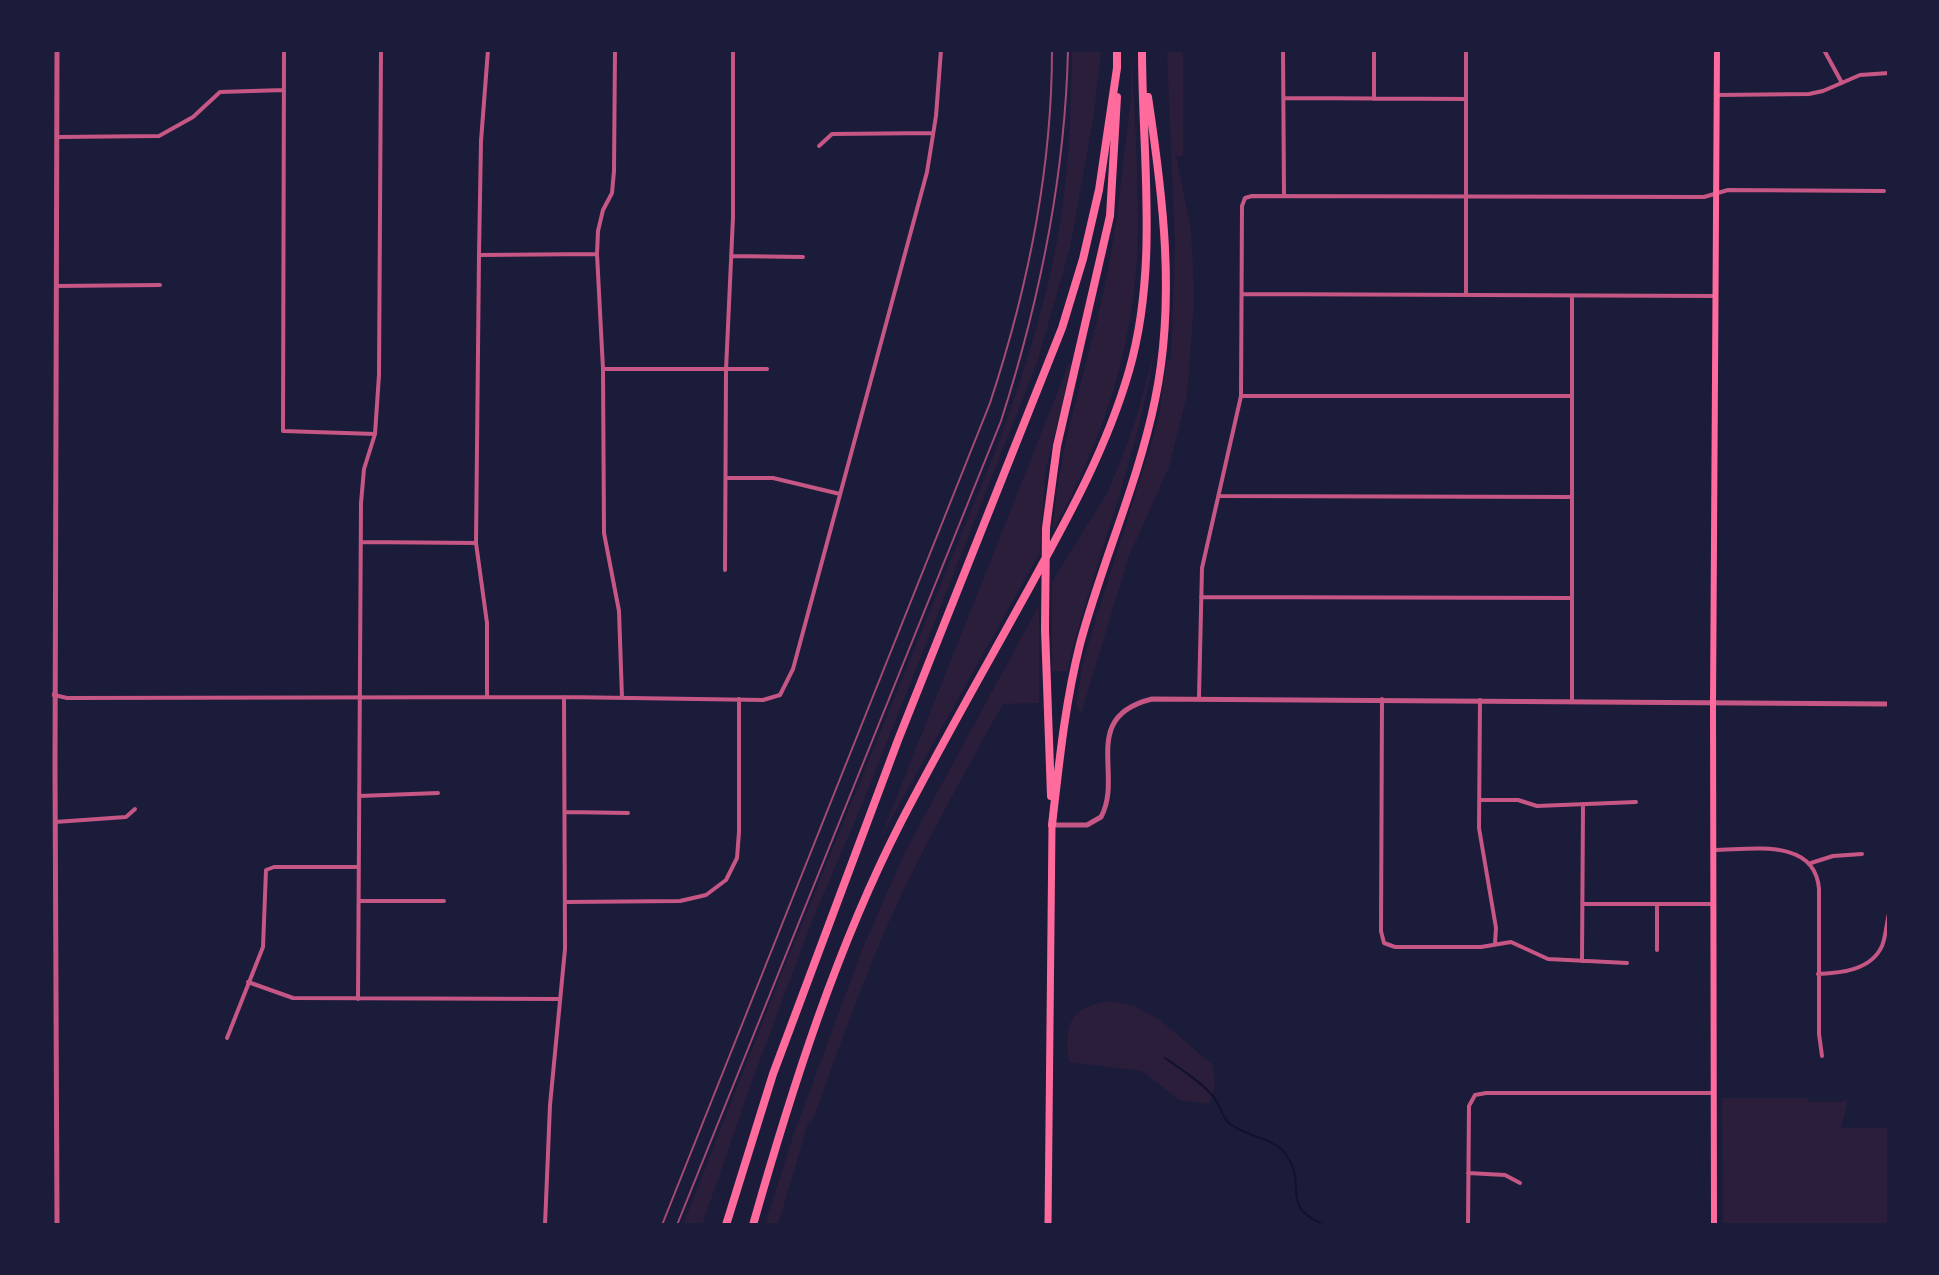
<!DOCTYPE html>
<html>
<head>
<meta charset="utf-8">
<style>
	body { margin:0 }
	#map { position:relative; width:1939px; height:1275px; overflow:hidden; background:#1b1b3a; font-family:Roboto,sans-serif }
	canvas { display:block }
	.frame { position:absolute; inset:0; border:52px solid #1b1b3a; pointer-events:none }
</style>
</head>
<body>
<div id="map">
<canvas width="1939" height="1275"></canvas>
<div class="frame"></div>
</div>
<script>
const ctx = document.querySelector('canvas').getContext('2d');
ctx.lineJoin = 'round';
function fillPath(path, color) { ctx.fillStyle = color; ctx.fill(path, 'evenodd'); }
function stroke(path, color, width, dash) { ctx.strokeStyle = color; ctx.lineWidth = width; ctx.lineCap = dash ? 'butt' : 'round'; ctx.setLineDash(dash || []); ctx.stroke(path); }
const green = new Path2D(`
	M1072 50H1101L1094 114 1070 248 1037 363 866 795 812 921 755 1073 702 1225H683L783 970 997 447C1025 370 1051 291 1062 210 1070 157 1071 103 1072 50Z
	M1167 50H1183V156H1176L1191 230 1193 267 1194 302 1187 395 1169 467 1129 556 1081 714 1076 704 1084 657 1152 441 1159 415 1167 360 1171 359 1175 247Z
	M1132 55C1134 110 1138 165 1138 220 1139 330 1107 435 1053 530 1058 443 1087 373 1104 289 1118 226 1123 161 1131 97 1132 83 1130 68 1132 55Z
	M1155 349C1137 460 1094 563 1067 671H1052V582L1107 493 1119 465 1135 422Z
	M1069 363 1072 364 1045 473 1040 552 880 839Z
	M1039 605V703L1003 704C967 768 931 833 899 900 866 970 840 1045 814 1117L808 1123 778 1225H765L793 1136 862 950 906 850Z
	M1108 1001 1135 1006 1160 1020 1213 1065 1215 1087 1209 1104 1179 1100 1142 1071 1069 1062C1064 1024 1069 1008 1108 1001Z
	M1722 1098H1807L1808 1102H1841L1848 1099 1841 1128H1889V1225H1723Z`);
const stream = new Path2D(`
	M1165 1058C1182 1070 1200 1081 1213 1096 1220 1104 1221 1116 1229 1123 1246 1138 1273 1135 1287 1156 1308 1187 1278 1206 1325 1225`);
const minor = new Path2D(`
	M284 50 283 431 375 434
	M615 50 614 171 612 193 603 210 598 231 597 254 603 369 604 533 619 611 622 698
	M1283 50 1284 196
	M1824 50 1842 83
	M1717 95 1809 94 1823 91 1860 75 1889 73
	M1284 98 1466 99
	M1374 99V50
	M57 137 159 136 193 117 220 92 284 90
	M819 146 832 134 933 133
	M479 255 596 254
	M731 256 803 257
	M56 286 160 285
	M1242 294 1715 296
	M1466 295V50
	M1572 296V701
	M603 369H767
	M1243 396H1572
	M726 478H773L840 494
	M1220 496 1572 497
	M361 542 476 543
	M725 570 726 370 733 217V50
	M1201 597 1572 598
	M50 694 67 698 564 697 763 700 780 695 793 669 927 172 936 116 941 50
	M487 697V623L476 543 479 255 481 141 488 50
	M1199 697 1202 568 1241 396 1242 206 1245 198 1252 196 1704 197 1728 190 1884 191
	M1382 699 1381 931 1384 943 1395 947H1481L1511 942 1548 959 1627 963
	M1480 700 1479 828 1496 928 1495 944
	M359 796 438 793
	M1480 800H1518L1537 806 1636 802
	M566 812 628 813
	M55 822 126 817 135 809
	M1713 850C1751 850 1815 837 1819 889V1034L1822 1056
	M1811 863 1833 856 1862 854
	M359 901H444
	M566 902 680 901 706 895 726 880 737 858 739 832V699
	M1582 904H1713
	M1657 950V904
	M1582 961 1583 804
	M1818 974C1842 973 1871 970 1882 946 1886 936 1886 925 1889 914
	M248 982 293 998 560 999
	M358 999 361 503 364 469 375 434 379 375 381 50
	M227 1038 263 947 266 870 274 867H358
	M1468 1173 1505 1175 1520 1183
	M545 1225 550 1105 565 949 564 697
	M1468 1225 1469 1106 1475 1095 1486 1093H1714`);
const tertiary = new Path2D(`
	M57 50 55 767 57 1225
	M1053 825H1087L1101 817C1124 775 1079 717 1152 699L1889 704`);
const secondary = new Path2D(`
	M1714 1225 1713 703 1717 50`);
const primary = new Path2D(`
	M1048 1225 1052 825`);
const motorway = new Path2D(`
	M1051 796 1045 629 1046 528 1057 446 1110 216 1117 97
	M1052 825C1059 764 1065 703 1080 644 1102 562 1138 483 1155 400 1176 300 1163 196 1148 97
	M726 1225 773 1074 898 740 1062 328 1083 259 1099 190 1117 68V50
	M753 1225C792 1088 836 949 901 822 943 741 988 663 1032 583 1070 514 1107 447 1129 371 1159 267 1142 157 1142 50`);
const rail = new Path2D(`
	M662 1225 990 403C1028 288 1052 171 1052 50
	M677 1225 1001 421C1040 300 1065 178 1068 50`);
fillPath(green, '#2a1e3b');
stroke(stream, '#12122b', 2);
stroke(minor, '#c65784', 4);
stroke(tertiary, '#c65784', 5);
stroke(secondary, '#ff6b9d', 6);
stroke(primary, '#ff6b9d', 7);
stroke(motorway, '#ff6b9d', 8);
stroke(rail, '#a44b75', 2);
</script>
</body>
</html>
